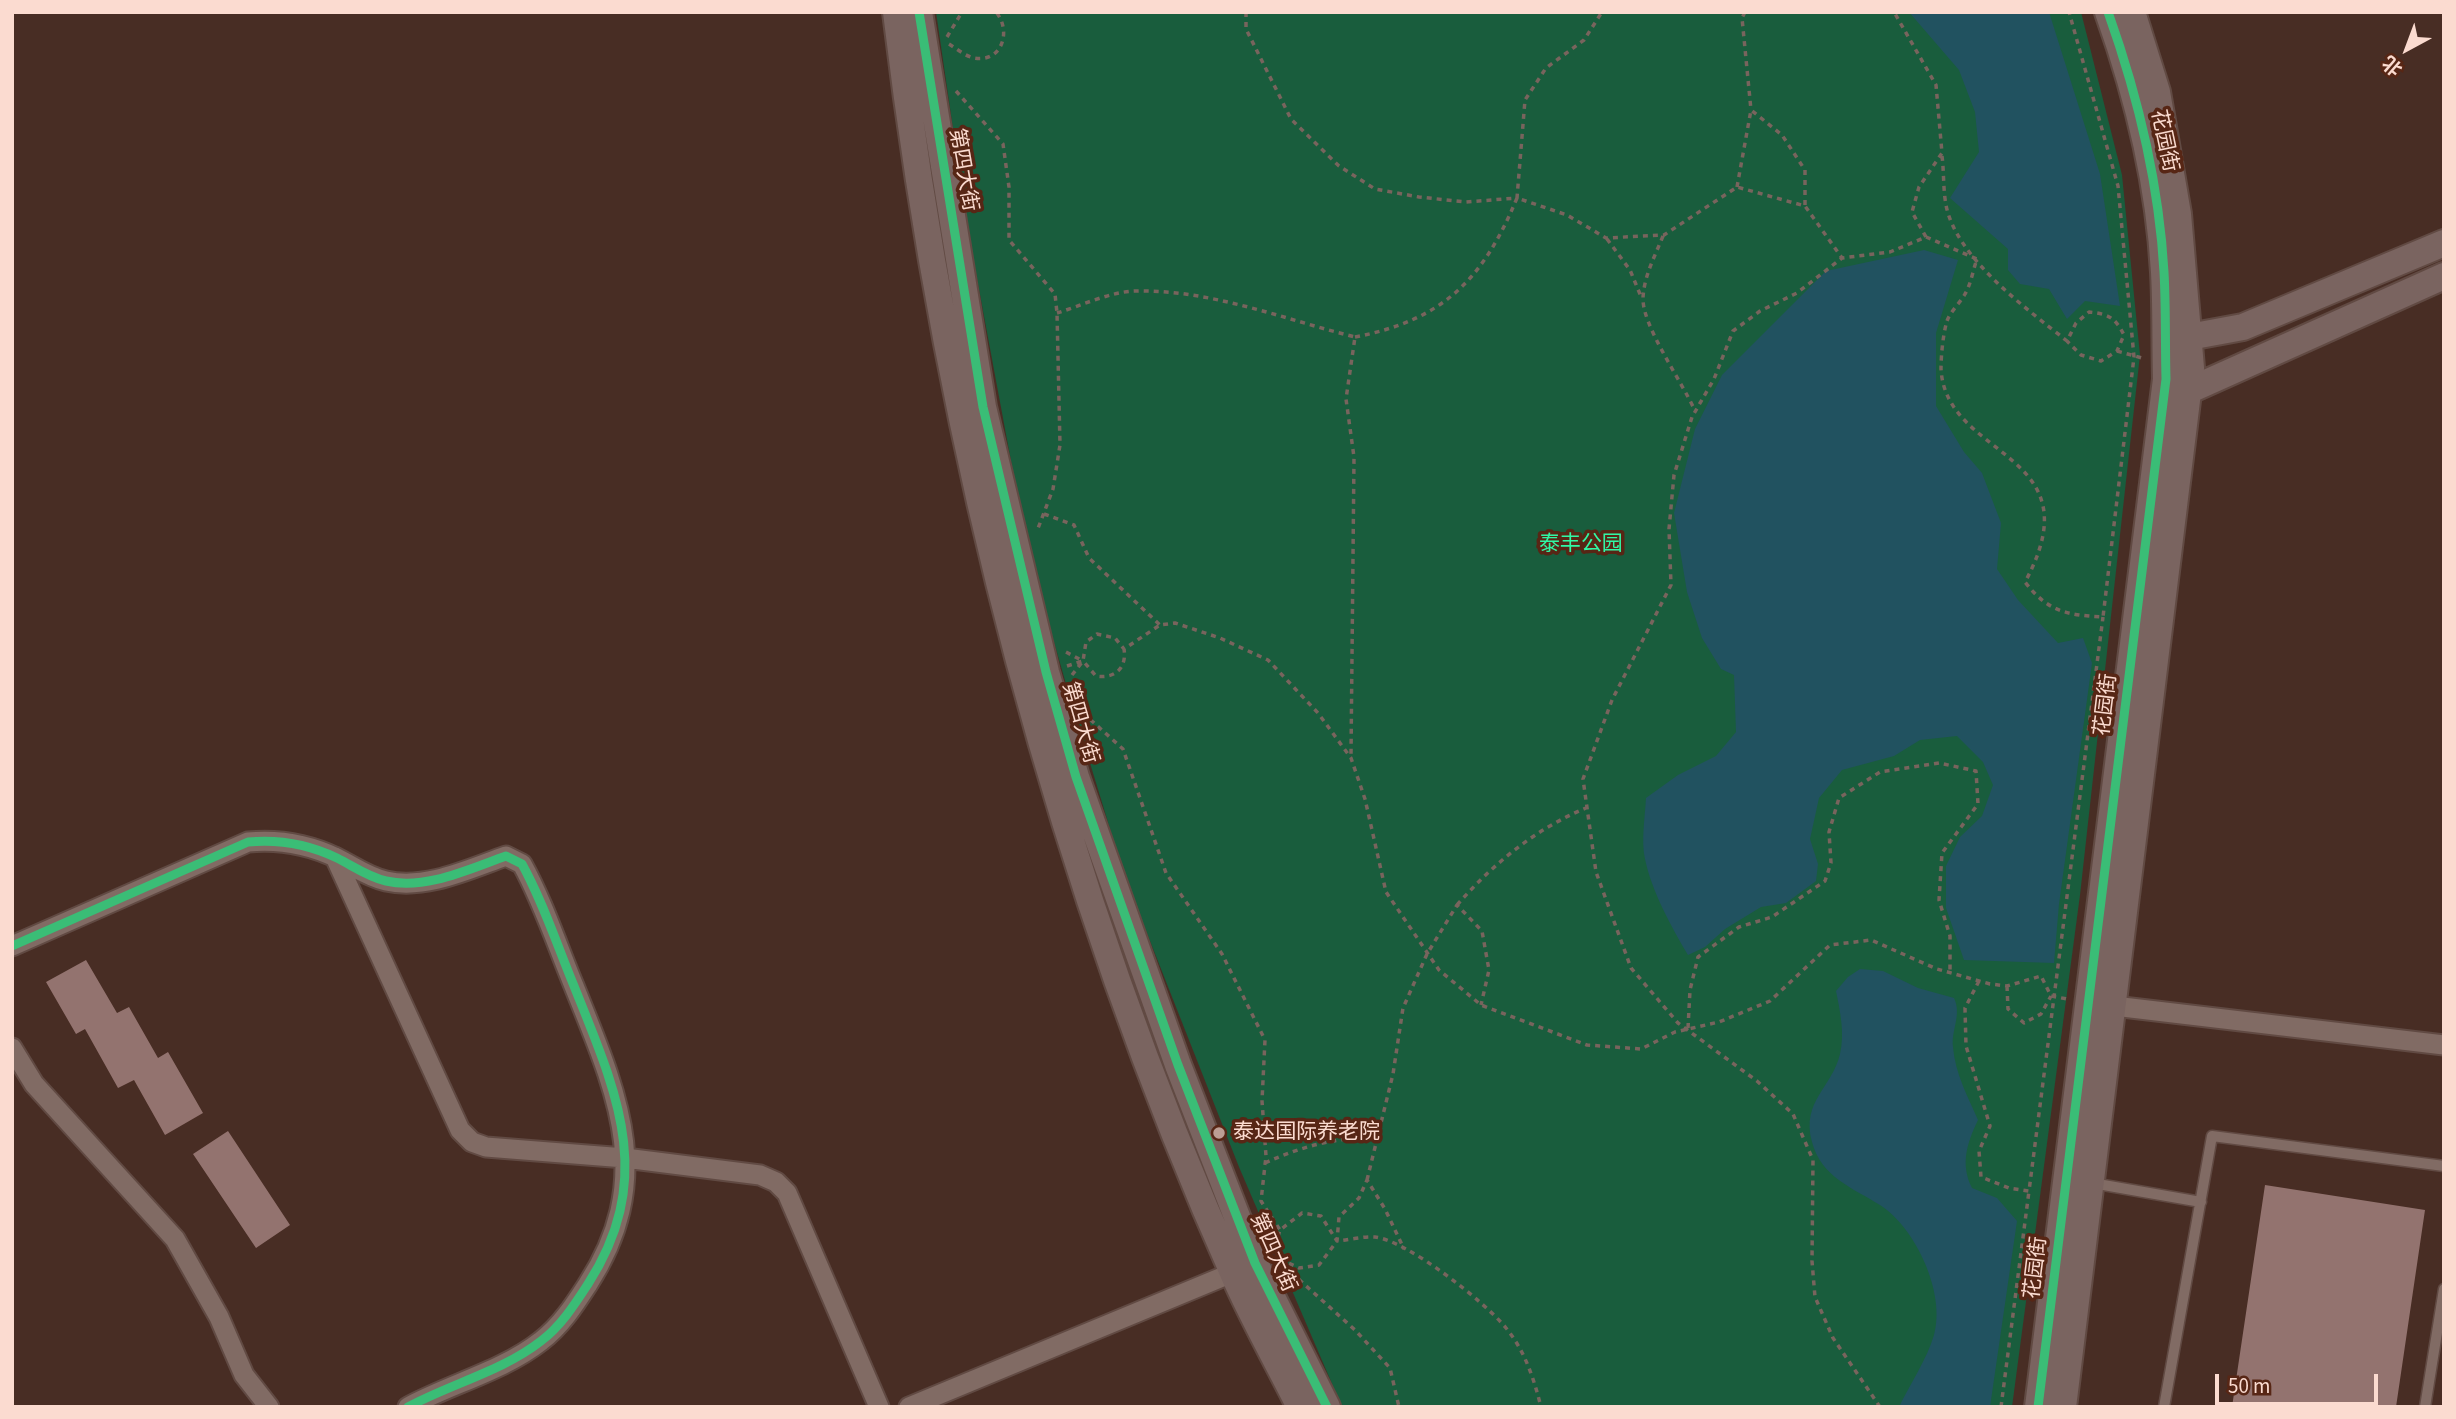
<!DOCTYPE html>
<html>
<head>
<meta charset="utf-8">
<style>
	body { margin:0 }
	#map { position:relative; width:2456px; height:1419px; overflow:hidden; background:#482d24; font-family:"Source Sans 3","Noto Sans SC",sans-serif }
	canvas { display:block }
	.frame { position:absolute; inset:0; border:14px solid #fbdbd0; pointer-events:none }
	.north { position:absolute; left:2372px; top:14px; width:70px; height:70px; -webkit-text-stroke:5px #572615; paint-order:stroke; rotate:221deg; font-size:19px; font-weight:700; line-height:28px; text-align:center; color:#fbdbd0 }
	.north::after { content:''; display:block; margin:auto; width:24px; height:32px; background:#fbdbd0; clip-path:polygon(50% 0,100% 100%,50% 72%,0 100%) }
	.scale { position:absolute; left:2215px; top:1374px; width:163px; height:32px; box-sizing:border-box; border:4px solid #fbdbd0; border-top:0; padding-left:9px; font-size:21px; line-height:24px; white-space:nowrap; color:#fbdbd0; -webkit-text-stroke:5px #572615; paint-order:stroke }
</style>
</head>
<body>
<div id="map">
<canvas width="2456" height="1419"></canvas>
<div class="frame"></div>
<div class="north">北</div>
<div class="scale">50 m</div>
</div>
<script>
const ctx = document.querySelector('canvas').getContext('2d');
ctx.lineJoin = 'round';
function fillPath(path, color) { ctx.fillStyle = color; ctx.fill(path, 'evenodd'); }
function stroke(path, color, width, dash) { ctx.strokeStyle = color; ctx.lineWidth = width; ctx.lineCap = dash ? 'butt' : 'round'; ctx.setLineDash(dash || []); ctx.stroke(path); }
function label(font, color, halo, rows, align = 'center') {
  ctx.font = font + ' "Source Sans 3","Noto Sans SC",sans-serif'; ctx.lineWidth = 7; ctx.setLineDash([]); ctx.textBaseline = 'middle'; ctx.strokeStyle = halo; ctx.fillStyle = color; for (const [text, x, y, turn = 0] of rows) {
    ctx.save(); ctx.translate(x, y); ctx.rotate((+turn || 0) * Math.PI / 180); ctx.textAlign = isNaN(turn) ? turn : align; if (halo) ctx.strokeText(text, 0, 0); ctx.fillText(text, 0, 0); ctx.restore();
  }
}
const green = new Path2D(`
	M936 12H2081L2122 175 2140 355 2080 895 2012 1407H1342L1239 1167 1124 875 1066 684 1037 583 1019 504 967 225Z`);
const water = new Path2D(`
	M1909 12H2049L2100 174 2120 306 2085 301 2067 319 2049 289 2020 284 2008 270V249L1950 198 1979 152 1975 112 1959 70Z
	M1924 250 1958 260 1936 333V406L1964 452 1982 473 2001 523 1997 569 2018 600 2058 643 2083 638 2092 663 2059 904 2054 963 1964 960 1946 908V866L1960 837 1982 816 1993 785 1983 762 1957 736 1920 740 1894 756 1842 770 1819 798 1810 839 1818 864 1816 881 1786 903 1761 907 1725 929 1705 947 1688 955C1671 926 1652 892 1645 859 1641 841 1645 817 1646 798L1678 775 1716 756 1736 732 1734 675 1721 669 1702 638 1687 592 1674 513 1695 429 1722 375 1826 271Z
	M1860 969 1883 971 1918 988 1954 998C1962 1015 1951 1030 1953 1047 1955 1073 1968 1097 1978 1120 1967 1143 1960 1164 1972 1188L1997 1198 2017 1221 1990 1407H1899C1910 1384 1927 1359 1934 1335 1946 1294 1916 1228 1880 1205 1853 1188 1821 1177 1812 1142 1801 1101 1832 1088 1840 1054 1845 1033 1840 1011 1836 991L1848 977Z`);
const building = new Path2D(`
	M86 960 117 1013 129 1007 158 1058 168 1052 203 1113 165 1135 134 1080 118 1088 85 1029 76 1034 46 982Z
	M228 1131 290 1225 256 1248 193 1154Z
	M2265 1185 2425 1210 2396 1407H2232Z`);
const path = new Path2D(`
	M1246 12V29L1291 119 1339 166 1375 189 1419 197 1466 202 1517 198 1525 100 1546 68 1584 40 1602 12
	M1745 12 1742 18 1751 110
	M947 37 962 12
	M949 44C957 49 965 56 974 58 1002 63 1012 31 996 12
	M956 91 1003 144 1009 187V240L1055 294 1057 313 1060 445 1053 489 1037 531
	M1942 156C1944 171 1943 189 1946 205 1956 258 2027 309 2067 341L2076 323 2089 312C2108 314 2115 317 2124 335L2117 351 2101 361 2081 355 2067 341
	M1737 187 1751 110 1782 135 1805 170V206
	M1663 236C1655 256 1644 276 1643 298 1642 326 1683 383 1695 411
	M1926 237 1977 259C1973 270 1971 284 1965 294 1960 303 1950 312 1947 321 1943 334 1941 356 1941 369 1946 460 2097 450 2025 582 2048 612 2067 615 2103 617L2134 357 2118 186 2069 12
	M1607 239 1630 270 1642 299
	M1057 313C1080 306 1110 292 1134 291 1210 289 1283 319 1355 337L1346 399 1354 457 1351 756
	M1355 337C1443 320 1483 280 1517 198L1567 215 1606 238 1664 235 1737 187 1805 206 1842 258
	M2117 351 2142 358
	M1044 514 1074 525 1089 558 1160 625
	M1066 652 1083 661
	M1067 666 1083 661 1096 676C1115 679 1127 668 1124 649L1160 625 1175 623 1220 638 1268 660 1318 713 1351 758 1365 799 1386 892 1439 970 1481 1005 1587 1045 1641 1049 1675 1032 1719 1022 1770 1001 1830 945 1871 940 1937 969 1990 984 2007 986 2041 976 2051 996 2067 999
	M1072 675 1083 661 1086 642 1097 634 1115 638 1124 649
	M1083 713 1123 749 1166 873 1222 954 1265 1040 1262 1101 1266 1156 1261 1201 1280 1230
	M1457 905C1493 864 1535 829 1586 808
	M1979 981 1965 1008 1966 1046 1990 1126 1979 1151 1981 1177 2009 1188 2029 1191 2103 617
	M2007 986 2008 1009 2024 1023 2041 1014 2051 996
	M1688 1028 1690 990 1698 957 1739 927 1772 917 1825 881 1831 863 1829 832 1839 798 1880 772 1939 763 1976 771 1978 804 1942 853 1939 900 1950 936V971
	M1265 1163C1302 1146 1335 1138 1376 1137
	M1367 1180 1393 1074 1403 1008 1427 954 1457 905 1482 931 1489 970 1481 1005
	M1275 1246 1280 1230 1302 1213 1321 1216 1337 1241C1349 1240 1363 1236 1375 1237 1408 1241 1485 1302 1506 1328 1525 1351 1534 1379 1541 1407
	M1280 1259 1299 1268 1319 1265 1337 1241 1339 1217 1359 1198 1367 1180 1385 1209 1404 1249
	M1284 1266 1355 1330 1390 1368 1399 1407
	M1880 1407 1833 1338 1815 1297 1812 1261 1813 1160 1793 1114 1757 1081 1678 1023 1631 968 1596 872 1583 779 1612 700 1671 585 1669 529 1674 475 1692 417 1714 379 1733 331 1760 311 1797 293 1842 258 1890 252 1926 237 1912 212 1919 187 1942 153 1936 85 1894 12
	M2001 1407 2029 1191`);
const lane = new Path2D(`
	M2092 1183 2201 1202
	M2164 1407 2212 1136 2444 1166
	M2425 1407 2444 1289`);
const street = new Path2D(`
	M335 857 460 1130 472 1142 486 1147 625 1158 760 1175 776 1182 787 1193 879 1407
	M12 946 248 842C280 839 308 844 337 858 353 866 368 877 386 881 426 890 469 869 506 856L522 864C543 902 557 945 574 986 616 1091 657 1177 588 1284 575 1304 561 1326 541 1341 503 1371 450 1384 408 1407
	M2114 1006 2444 1045
	M12 1048 34 1084 175 1239 219 1317 244 1375 269 1407
	M909 1407 1244 1268`);
const secondary = new Path2D(`
	M896 12C948 448 1058 881 1237 1282 1256 1324 1279 1365 1300 1407
	M919 12 983 407 1046 672 1076 777 1178 1065 1255 1263 1327 1407
	M2189 337 2243 327 2444 243
	M2190 390 2444 276
	M2038 1407 2166 379C2165 343 2166 308 2164 272 2159 183 2138 96 2108 12
	M2063 1407 2191 368 2178 214 2157 92 2132 12`);
const cycleway = new Path2D(`
	M919 12 983 407 1046 672 1076 777 1178 1065 1255 1263 1327 1407
	M12 946 248 842C280 839 308 844 337 858 353 866 368 877 386 881 426 890 469 869 506 856L522 864C543 902 557 945 574 986 616 1091 657 1177 588 1284 575 1304 561 1326 541 1341 503 1371 450 1384 408 1407
	M2038 1407 2166 379C2165 343 2166 308 2164 272 2159 183 2138 96 2108 12`);
const markers = [
	[1219,1133,7,"#bc9e94"]
];
const streetNames = [
	["花园街",2163,141,78],
	["第四大街",962,170,80],
	["花园街",2107,705,-83],
	["第四大街",1079,723,74],
	["第四大街",1272,1253,66],
	["花园街",2037,1268,-83]
];
const parkNames = [
	["泰丰公园",1581,545]
];
const poiNames = [
	["泰达国际养老院",1233,1133]
];
fillPath(green, '#195d3d');
fillPath(water, '#215260');
fillPath(building, '#93736f');
stroke(lane, '#614a43', 13);
stroke(street, '#614a43', 23);
stroke(secondary, '#614a43', 30);
stroke(path, '#78645d', 3.5, [5, 5]);
stroke(lane, '#816b64', 10);
stroke(street, '#816b64', 19);
stroke(secondary, '#7a6460', 26);
stroke(cycleway, '#3abd76', 9);
for (const [x, y, r, color] of markers) { const dot = new Path2D(); dot.arc(x, y, r, 0, 2 * Math.PI); ctx.fillStyle = color; ctx.fill(dot); stroke(dot, '#572615', 2.5); }
label('21px', '#fbdbd0', '#572615', streetNames);
label('21px', '#30f7a4', '#572615', parkNames);
label('21px', '#fbdbd0', '#572615', poiNames, 'left');
</script>
</body>
</html>
